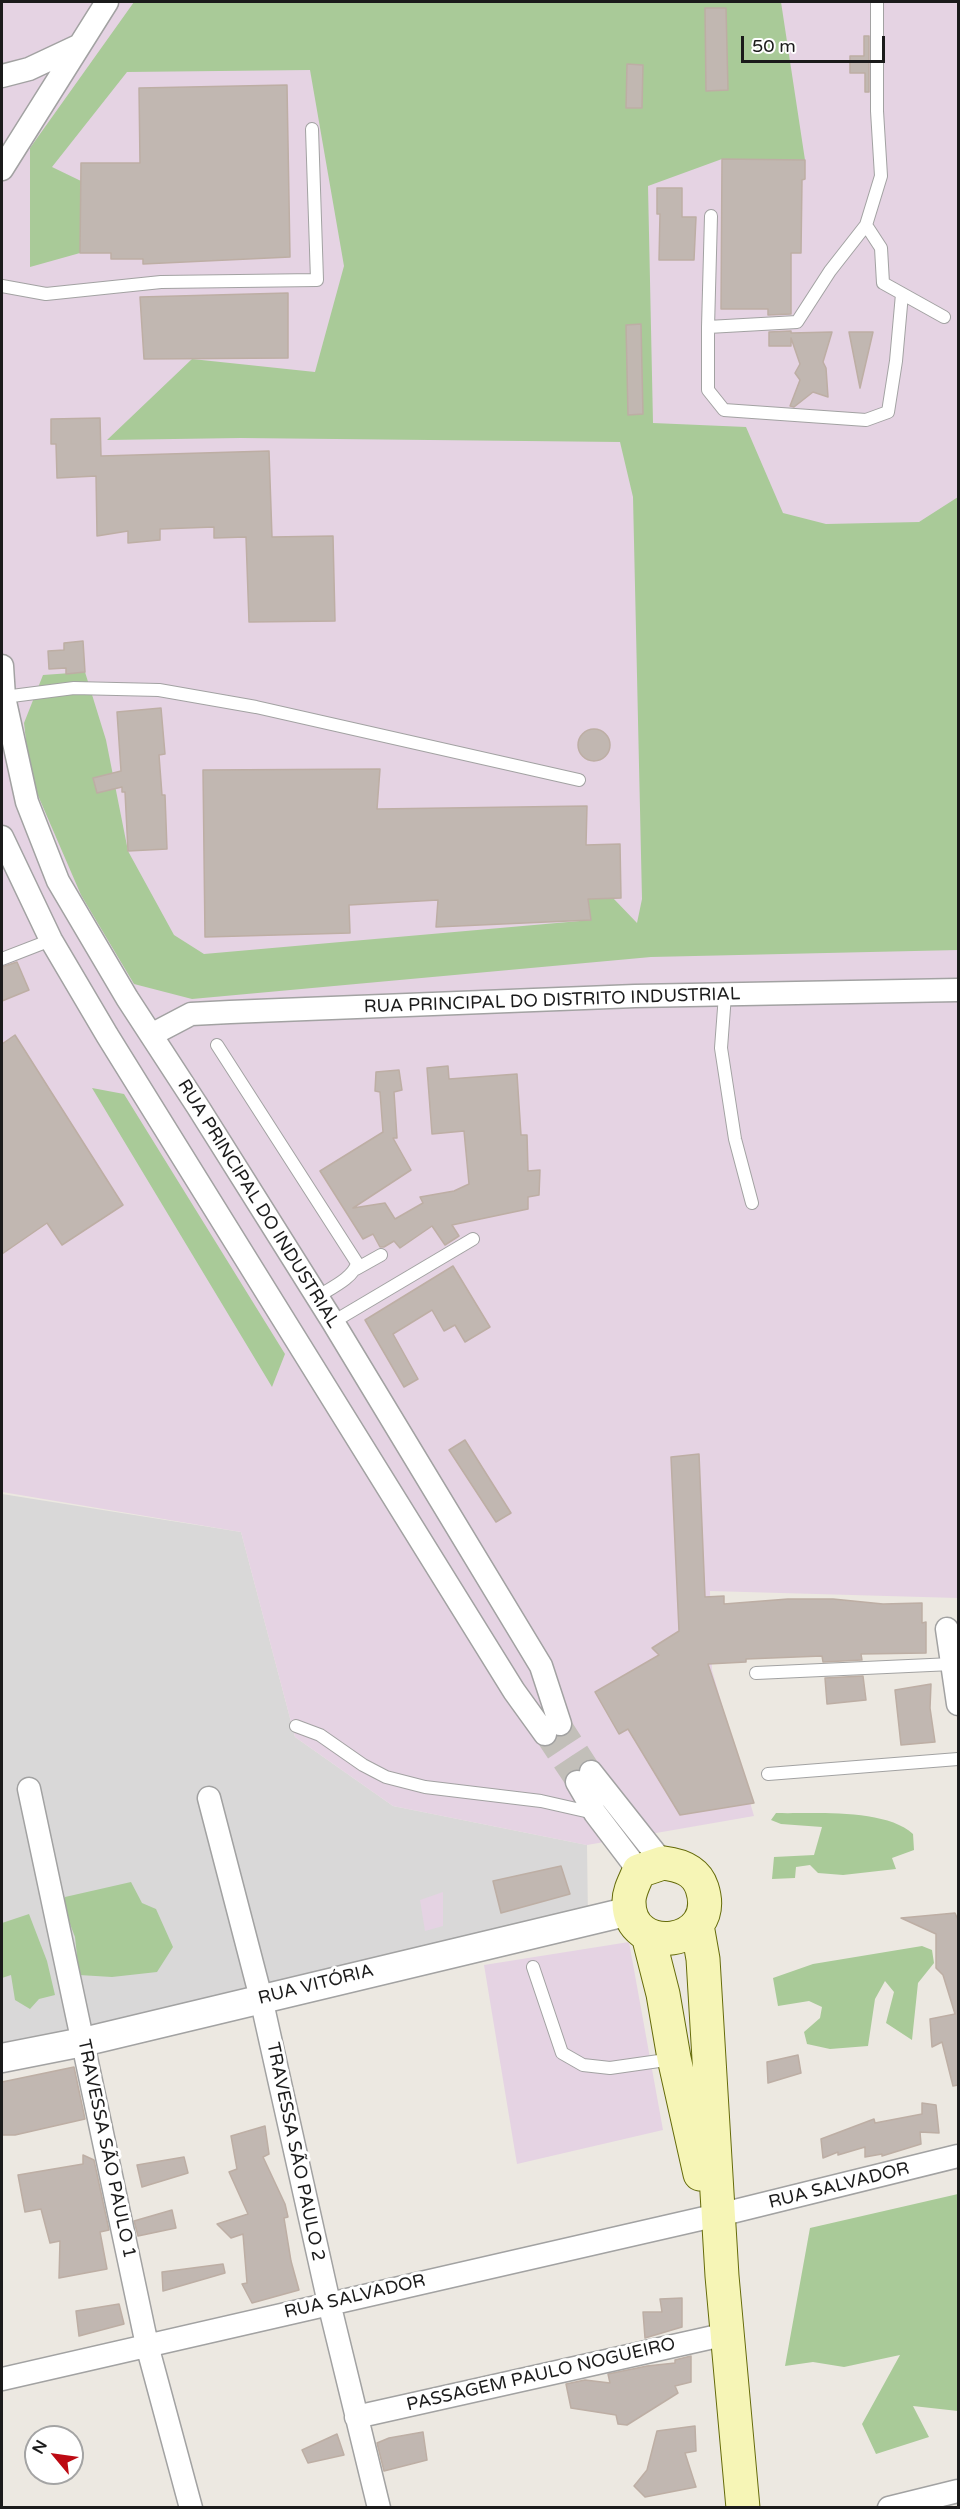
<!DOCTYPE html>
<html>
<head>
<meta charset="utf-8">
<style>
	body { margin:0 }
	#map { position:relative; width:960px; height:2509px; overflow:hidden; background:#ece8e1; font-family:"Varela Round",sans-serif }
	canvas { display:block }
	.frame { position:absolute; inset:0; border:3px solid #1b1b1b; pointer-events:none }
	.north { position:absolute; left:24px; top:2425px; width:60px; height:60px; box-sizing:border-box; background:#fff; border:2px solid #a4a4a4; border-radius:50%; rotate:299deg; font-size:16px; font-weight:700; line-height:24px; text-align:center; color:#1b1b1b }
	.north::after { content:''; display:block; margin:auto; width:21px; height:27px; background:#bd0a13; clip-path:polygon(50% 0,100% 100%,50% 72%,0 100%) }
	.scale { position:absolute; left:741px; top:36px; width:144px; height:27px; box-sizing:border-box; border:3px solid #1b1b1b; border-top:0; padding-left:8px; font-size:18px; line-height:21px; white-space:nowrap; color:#1b1b1b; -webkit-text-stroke:4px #fff; paint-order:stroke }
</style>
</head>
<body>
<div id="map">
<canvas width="960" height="2509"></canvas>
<div class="frame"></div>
<div class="north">N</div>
<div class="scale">50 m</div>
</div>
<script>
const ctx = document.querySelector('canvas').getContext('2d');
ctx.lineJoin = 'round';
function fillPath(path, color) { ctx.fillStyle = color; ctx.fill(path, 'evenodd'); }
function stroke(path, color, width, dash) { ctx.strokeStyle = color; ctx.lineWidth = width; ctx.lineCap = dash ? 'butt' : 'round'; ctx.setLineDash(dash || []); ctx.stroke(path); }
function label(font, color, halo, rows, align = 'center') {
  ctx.font = font + ' "Varela Round",sans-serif'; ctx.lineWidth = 6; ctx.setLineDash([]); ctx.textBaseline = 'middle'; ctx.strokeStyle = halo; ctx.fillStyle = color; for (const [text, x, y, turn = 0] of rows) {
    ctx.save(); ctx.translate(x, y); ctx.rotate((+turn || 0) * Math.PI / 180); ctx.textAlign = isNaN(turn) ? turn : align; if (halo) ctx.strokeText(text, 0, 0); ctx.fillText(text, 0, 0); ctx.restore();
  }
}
const residential = new Path2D(`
	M2 1494 241 1532 295 1737 393 1806 587 1845 588 1920 83 2042 2 2044Z`);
const industrial = new Path2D(`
	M2 2H958V1598L710 1591 712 1670 754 1816 587 1845 393 1806 295 1737 241 1532 2 1492Z
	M443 1892V1926L425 1931 420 1900Z
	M629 1942 663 2130 517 2164 484 1965Z`);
const forest = new Path2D(`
	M134 2H781L805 160 722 159 648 186 653 423 746 427 783 513 826 524 919 522 958 497V950L651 957 192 999 134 984 81 895 30 777 24 723 43 675 85 672 106 740 128 851 174 935 204 954 591 920 588 899 613 898 637 923 642 899 633 497 620 442 241 438 107 440 192 359 315 372 344 266 310 70 127 72 52 167 81 181 80 253 30 267V148Z
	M92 1088 124 1094 285 1354 272 1387Z
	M776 1813C813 1814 885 1808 913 1834L914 1850 892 1858 896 1869 843 1875 818 1873 810 1865 796 1867 795 1878 772 1879 774 1857 814 1855 822 1827 781 1824 771 1820Z
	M131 1882 142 1903 156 1909 173 1947 157 1972 112 1977 79 1975 75 1937 65 1911V1897Z
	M29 1914 47 1961 55 1995 39 1999 30 2009 15 2000 11 1975 2 1978V1923Z
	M922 1946 932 1950 934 1963 918 1983 912 2040 886 2023 894 1992 885 1981 875 1999 868 2046 830 2049 807 2044 804 2032 820 2018 822 2007 809 2001 778 2006 773 1978 813 1964Z
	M958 2194V2411L913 2406 929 2437 876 2454 862 2424 900 2355 844 2367 813 2362 785 2366 810 2228Z`);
const building = new Path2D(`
	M705 8H726L728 90 706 91Z
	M864 36H869V92H865V73H850V56H864Z
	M627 64 643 65 642 108H626Z
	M287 85 290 257 143 264V259H111V253H80L81 163H140L139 88Z
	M722 159 805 160V179L802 180 801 253H791V314L768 315V309H721Z
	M657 188H682V217H696L694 260H659L660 214H657Z
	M288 293V358L144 359 140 297Z
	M641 324 643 414 628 415 626 325Z
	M791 331V333L832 332 823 362 826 368 828 397 813 392 794 407 790 406 800 380 795 373 800 364 791 338V346H769V332Z
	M849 332H873L860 388Z
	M100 418 101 456 269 451 272 537 333 536 335 621 249 622 246 537 214 538V527L160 529V540L128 543V531L97 536 96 476 57 478 56 444H51V419Z
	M83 641 85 672 66 674V668L49 669 48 651 64 650V643Z
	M161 708 165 754 159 755 162 795H165L167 849 128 851 125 792H122V787L97 793 93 778 121 771 117 712Z
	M578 745a16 16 0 1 1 32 0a16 16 0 1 1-32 0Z
	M380 769 377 809 587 806 586 845 620 844 621 898 588 899 591 920 436 927 438 900 349 905 350 933 205 937 203 770Z
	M17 962 29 990 2 1001V967Z
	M15 1035 123 1205 62 1245 47 1223 2 1254V1044Z
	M448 1066 449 1079 517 1074 521 1135H527L528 1171 540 1170 539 1195 528 1197V1209L452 1225 459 1236 445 1245 432 1226 400 1248 394 1241 384 1247H380L373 1234 363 1239 320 1171 383 1132 380 1092 375 1091 376 1072 399 1070 402 1090 394 1092 397 1138H393L411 1170 353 1208 385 1203 395 1219 423 1203 420 1197 454 1191 469 1184 464 1131 432 1134 427 1068Z
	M453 1266 490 1327 465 1342 455 1325 444 1331 432 1310 393 1334 418 1379 404 1387 365 1320Z
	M465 1440 511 1513 496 1522 449 1450Z
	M699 1454 705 1597 724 1596V1604L788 1599H833L883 1604 922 1603V1623L926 1622V1653L861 1654 862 1660 823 1662 822 1656 746 1659V1662L708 1664 754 1803 680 1815 628 1729 619 1734 595 1692 659 1655 652 1648 679 1631 671 1457Z
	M863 1676 866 1700 827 1704 825 1678Z
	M931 1684 930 1708 935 1742 901 1745 895 1690Z
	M561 1866 570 1894 501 1913 493 1881Z
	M955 1913 958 1920V2085L953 2086 942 2042 932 2047 930 2019 955 2014 943 1975 936 1968V1934L901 1918Z
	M798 2055 801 2073 768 2083 767 2062Z
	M74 2067 85 2119 15 2135H2V2082Z
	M922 2103 936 2105 939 2133 920 2132 921 2144 882 2156V2154L865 2157V2147L838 2155V2152L823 2158 821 2139 874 2119 875 2123 922 2114Z
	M265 2126 269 2154 263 2157 285 2204 288 2217 284 2218 291 2261 299 2290 252 2303 242 2284 247 2283 243 2234 231 2238 217 2224 248 2214 229 2172 237 2169 231 2136Z
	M83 2155 94 2160 109 2230 100 2232 107 2269 59 2278 60 2241 50 2243 41 2209 25 2212 18 2175 83 2164Z
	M184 2157 188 2173 142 2187 137 2165Z
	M172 2210 176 2228 138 2236 134 2221Z
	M223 2264 225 2273 163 2291 162 2272Z
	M682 2298V2327L645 2338 643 2312H662L660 2299Z
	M119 2304 124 2324 79 2336 76 2311Z
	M691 2356V2382L675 2386 678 2393 627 2425 618 2424 616 2415 571 2408 566 2384 585 2380 610 2383 608 2374 647 2366 675 2363V2360Z
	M695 2426 696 2451 685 2453 696 2487 645 2497 634 2486 647 2470 657 2431Z
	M423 2432 427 2460 384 2471 377 2443 389 2438Z
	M337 2434 344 2455 308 2463 302 2450Z`);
const minorTunnel = new Path2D(`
	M560 1724 591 1772
	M545 1734 577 1782`);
const service = new Path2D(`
	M711 216 708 327 797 322 830 271 866 225 881 176 877 111V2
	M866 225 881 248 883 283 944 317
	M2 286 46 294 161 282 317 280 312 129
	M708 327V390L724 410 866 420 888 412 896 361 902 294
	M4 697 74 688 159 690 256 707 579 780
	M2 959 51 940
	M725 995 721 1048 735 1139 752 1203
	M217 1045 357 1263C354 1278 329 1289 317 1297
	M356 1269 381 1255
	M333 1322 473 1239
	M756 1673 952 1664
	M296 1726 320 1735 363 1765 386 1777 425 1787 541 1801 594 1813
	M768 1774 958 1759
	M533 1967 562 2053 583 2065 610 2068 673 2059`);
const minor = new Path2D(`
	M2 76 29 69 78 46
	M2 169 107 2
	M2 666 4 697 27 802 58 881 127 998 198 1107 333 1322 541 1666 560 1724
	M2 837 51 940 107 1035 514 1691 545 1734
	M151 1035 191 1014 230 1012 635 996 958 990
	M947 1629 958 1704
	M591 1772 663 1863
	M577 1782 595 1813 639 1871
	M29 1789 147 2345 191 2508
	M209 1798 261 1998 329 2303 379 2508
	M719 2215 958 2156
	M2 2379 709 2217
	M356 2417 727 2334
	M889 2508 958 2491`);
const tertiary = new Path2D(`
	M2 2058 83 2042 630 1911`);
const secondary = new Path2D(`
	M663 1863C680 1865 696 1870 702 1888 721 1947 628 1958 629 1901 629 1891 635 1881 639 1871Z
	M697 1925 703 1959 722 2276 743 2508
	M648 1935 663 1994 674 2058 700 2174`);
const streetNames = [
	["RUA PRINCIPAL DO DISTRITO INDUSTRIAL",552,1001,-2],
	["RUA PRINCIPAL DO INDUSTRIAL",258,1204,58],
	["RUA VITÓRIA",316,1985,-14],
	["TRAVESSA SÃO PAULO 1",106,2149,78],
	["TRAVESSA SÃO PAULO 2",295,2152,78],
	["RUA SALVADOR",839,2186,-14],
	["RUA SALVADOR",355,2297,-13],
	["PASSAGEM PAULO NOGUEIRO",541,2375,-13]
];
fillPath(residential, '#d9d8d8');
fillPath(industrial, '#e5d3e3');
fillPath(forest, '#a9ca98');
fillPath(building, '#c1b7b1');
stroke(building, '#bdaea4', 1.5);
stroke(minorTunnel, '#c2bfb9', 22, [22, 11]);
stroke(service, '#a2a2a2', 14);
stroke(minor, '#a2a2a2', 25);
stroke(tertiary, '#a2a2a2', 31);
stroke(secondary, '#656b0a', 35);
stroke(service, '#fff', 12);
stroke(minor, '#fff', 22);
stroke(tertiary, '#fff', 28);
stroke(secondary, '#f6f5b6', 33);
label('18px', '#1b1b1b', '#fff', streetNames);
</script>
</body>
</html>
